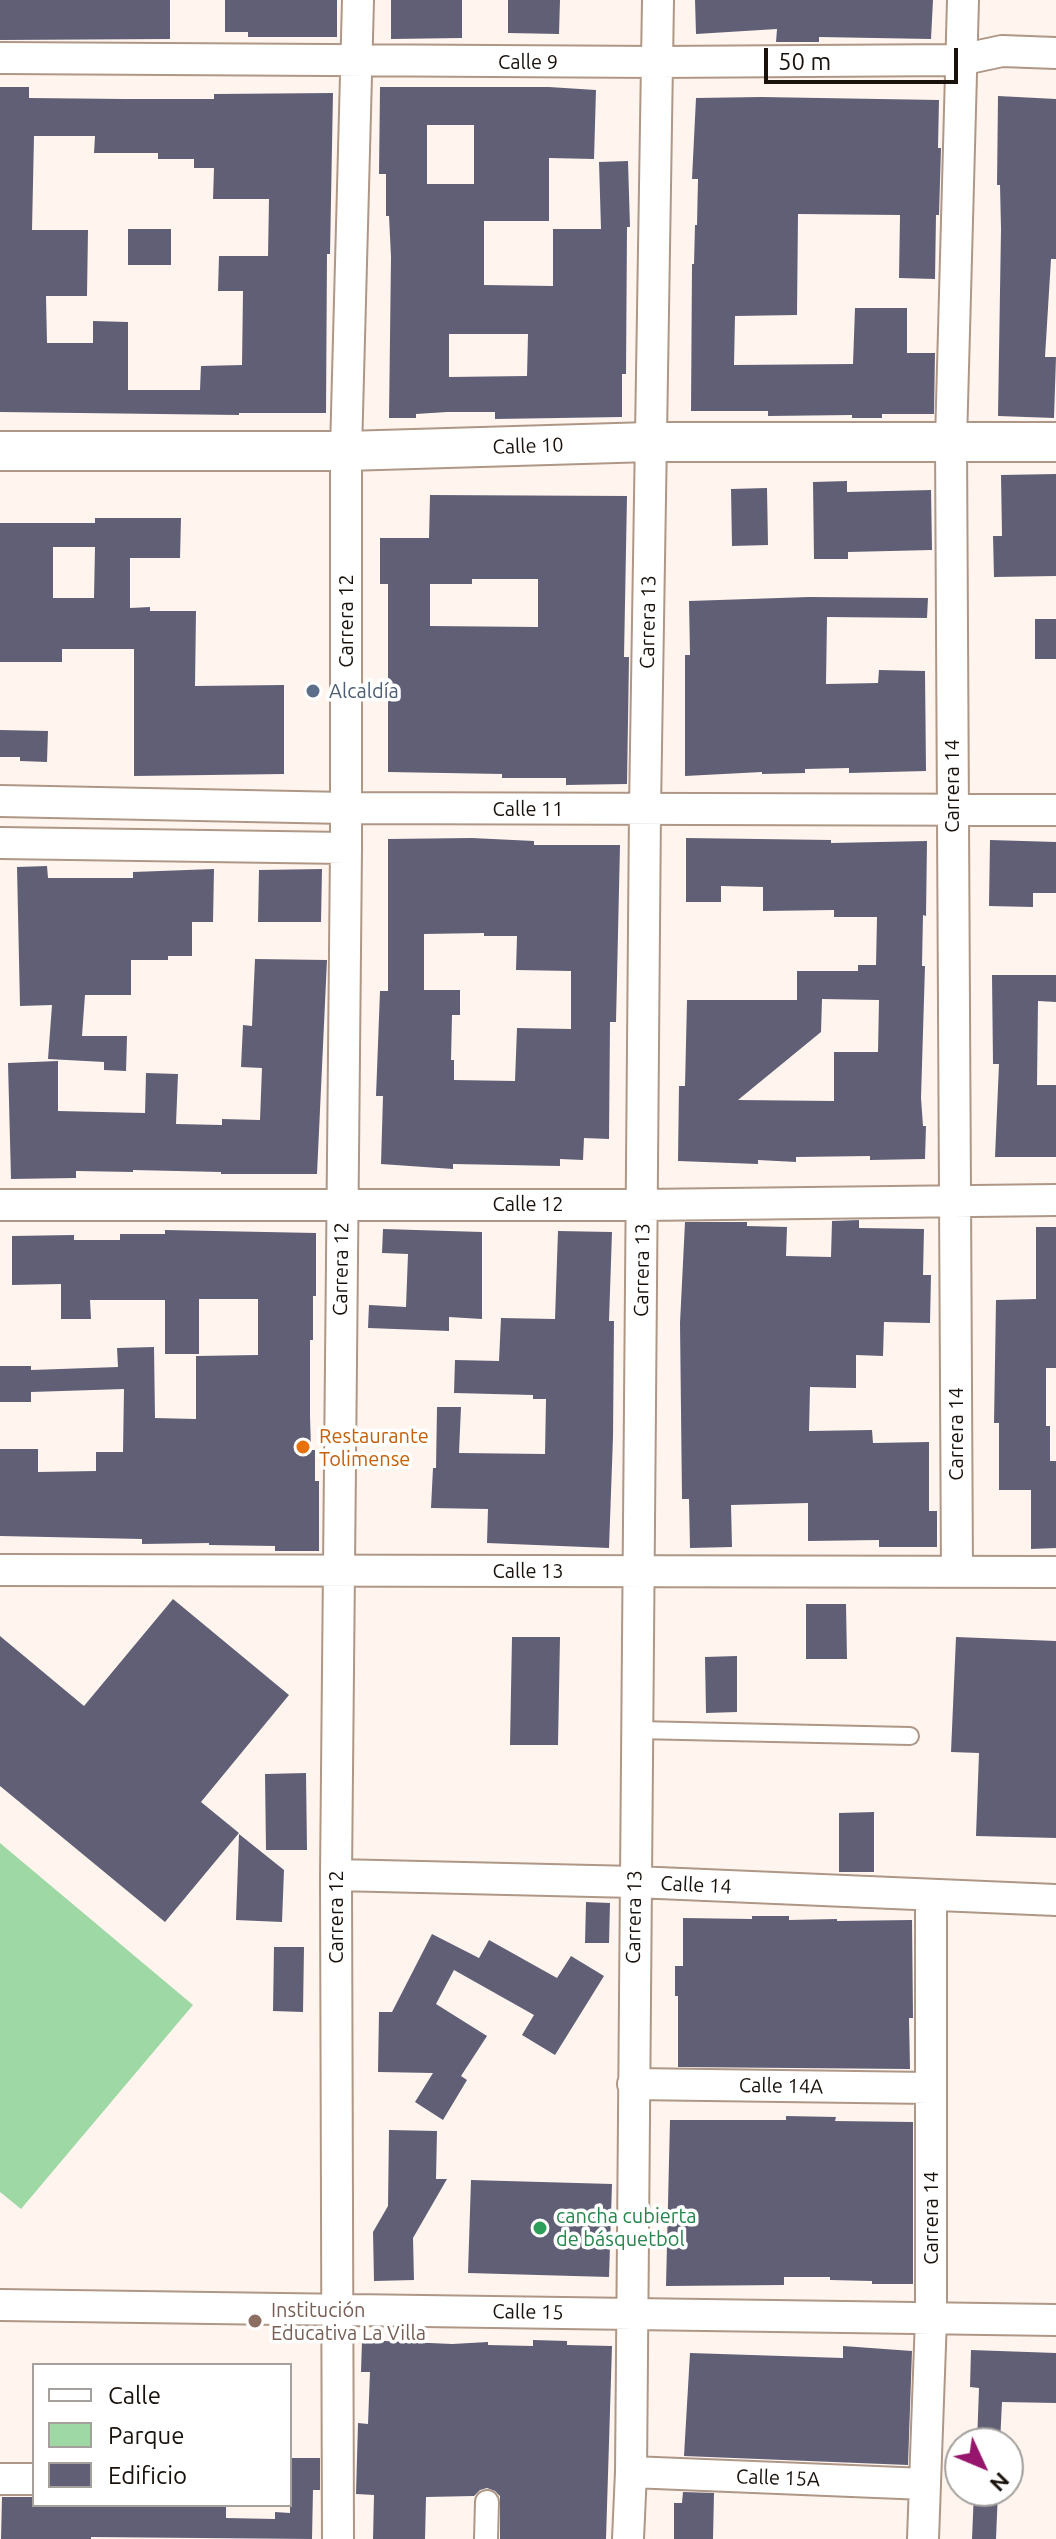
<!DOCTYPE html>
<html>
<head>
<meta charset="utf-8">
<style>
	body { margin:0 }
	#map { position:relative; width:1056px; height:2539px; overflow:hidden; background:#fff5ee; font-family:Ubuntu,sans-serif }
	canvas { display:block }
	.legend { position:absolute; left:32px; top:2363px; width:260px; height:144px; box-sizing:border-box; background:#fff; border:2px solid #a3a09d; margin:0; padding:10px 14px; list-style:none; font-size:24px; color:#19110b }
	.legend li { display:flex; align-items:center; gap:16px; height:40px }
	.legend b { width:40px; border:2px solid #a3a09d }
	.north { position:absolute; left:944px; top:2427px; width:80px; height:80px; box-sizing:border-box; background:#fff; border:2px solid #a3a09d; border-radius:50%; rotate:134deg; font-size:22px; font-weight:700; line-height:32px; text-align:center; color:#19110b }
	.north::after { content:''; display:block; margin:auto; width:28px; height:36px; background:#97166d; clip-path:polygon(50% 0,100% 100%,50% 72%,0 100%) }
	.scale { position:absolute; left:764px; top:48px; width:194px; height:36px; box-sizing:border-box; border:4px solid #19110b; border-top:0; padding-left:10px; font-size:24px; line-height:28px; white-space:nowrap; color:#19110b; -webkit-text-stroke:6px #fff; paint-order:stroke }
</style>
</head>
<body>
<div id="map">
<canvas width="1056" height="2539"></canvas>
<ul class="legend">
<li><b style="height:10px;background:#fff"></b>Calle</li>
<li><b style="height:22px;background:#9dd8a5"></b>Parque</li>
<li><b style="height:22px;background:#605f76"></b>Edificio</li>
</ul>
<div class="north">N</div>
<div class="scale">50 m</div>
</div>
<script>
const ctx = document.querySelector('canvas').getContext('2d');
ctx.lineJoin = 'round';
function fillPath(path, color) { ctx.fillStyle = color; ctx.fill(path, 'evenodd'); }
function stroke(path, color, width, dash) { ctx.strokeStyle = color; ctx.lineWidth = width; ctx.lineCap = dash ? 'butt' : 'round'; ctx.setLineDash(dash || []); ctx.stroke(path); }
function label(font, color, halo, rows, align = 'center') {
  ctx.font = font + ' Ubuntu,sans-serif'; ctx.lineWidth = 7; ctx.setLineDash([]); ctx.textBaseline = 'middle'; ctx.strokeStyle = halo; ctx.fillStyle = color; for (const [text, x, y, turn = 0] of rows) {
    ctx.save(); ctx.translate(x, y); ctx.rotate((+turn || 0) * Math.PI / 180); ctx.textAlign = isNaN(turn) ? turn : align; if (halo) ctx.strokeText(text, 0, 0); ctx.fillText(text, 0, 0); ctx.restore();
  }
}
const green = new Path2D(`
	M0 1843 193 2005 21 2209 0 2192Z`);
const building = new Path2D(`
	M0 0H170V39L0 40Z
	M225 0H337V37H248V32H225Z
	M391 0H462V38L391 39Z
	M508 0H560L559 34 508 33Z
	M695 0H933L931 39 819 37V42H776L777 29 696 34Z
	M0 87H29V98L125 99H214V94L333 93 330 254H327L326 413H239V415L0 412ZM34 136H95L94 153H158V159H194V168H214L213 199H269L268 256H219L218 291H243L242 365 201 366 200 390H128V322L93 321V343H47L46 296H87L88 230H32Z
	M380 87H549L596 90 594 159 549 158V221H484V285L553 286V229H601L599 162 628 161 630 227H627L626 374H622V417L495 419V412H447L416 414V418H389L391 257 389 216H386V174H379ZM427 125H474V184H427ZM449 334H528L527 376 449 377Z
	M998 96 1056 99V259H1051L1045 357H1056L1054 418 998 416 1001 229 1000 185H997Z
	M761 97 939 100 938 148H941L939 215H936L935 279 899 278 900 215 798 214 797 315 735 316 734 365 853 364 855 308H907V353H935L934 414H882V418H852V415L768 416V411H691L692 264H694L695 225H697L698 179H692L696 98Z
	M128 229H171V265H128Z
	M1056 474V576L994 577 993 536H1002L1001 475Z
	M847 481V492L931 490 932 550 848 552V559H814L813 482Z
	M767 488 768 545 732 546 731 489Z
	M430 495 627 496 624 657H629L627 784 566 785V778H502V774L388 772V584H380V538H429ZM472 579H538V627L430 626V584H472Z
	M95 518H181L180 558H130V608L150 607V611H196L195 686 284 685V774L134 776V649H62V662H0V523H95ZM53 547H95L94 598H53Z
	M809 597 928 598 927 618 827 617 826 684 878 683 879 670 925 671 926 771 849 773V768L805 769V773L762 774V772L685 776V655H690L689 601Z
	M1035 619H1056V659H1035Z
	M0 730 48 731 47 762 20 761V757H0Z
	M472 838 534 841V845H620L616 1022H610L609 1139 584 1138 583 1160 560 1159V1166L453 1164V1169L381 1164 383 1096H376L380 991H388V839ZM484 933V936H517L516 970 571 971V1029L517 1028 515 1081 454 1080V1060H451L452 1015H460V990H424V934Z
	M686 838 831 840V843L927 841 926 916 923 915 922 966H925L921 1098 923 1126H926L925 1159 870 1160V1156L796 1157V1162L758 1160V1164L678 1161 679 1086H685L687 1000H797V971H858V965H876L877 917H834V910L763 911V887L721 886V902H686ZM822 999 879 1000 878 1052H834V1101L738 1100 821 1032Z
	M990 840 1056 842V893H1033V907L989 906Z
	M47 866 48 878H133V872L214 869 213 922H192V956H168V960H131V995H85L82 1036H127L126 1071 104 1070V1062L48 1059 52 1005 20 1006 17 867Z
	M322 869 321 922H258L259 870Z
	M255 959 327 960 317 1174H221V1172L133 1170V1172L76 1171V1178L11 1179 8 1063 58 1061V1111L145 1113 146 1073 178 1074 176 1124 222 1125V1119L260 1120 262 1068 241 1067 243 1025 252 1026Z
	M992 975H1056V1002L1038 1001 1037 1085H1056V1157H995L999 1064H993Z
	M859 1220V1228L924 1229 923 1275H931L930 1323 884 1322 883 1356 856 1355V1388L810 1387 809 1431 872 1430 873 1443 929 1442V1511H937V1547H879V1540L808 1541V1503L731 1505 732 1547 690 1548 689 1499H682L680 1323 685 1222H747V1226L787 1227 786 1256 831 1257 832 1221Z
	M1036 1227H1056V1368H1046V1426H1050V1461H1056V1548L1031 1549V1490H999V1423H994L996 1300 1036 1299Z
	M383 1229 482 1232V1319L449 1317V1331L368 1328 369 1305 406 1307 408 1254 382 1253Z
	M165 1230 316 1233V1296H313V1340H310V1416L311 1450H315V1481H319V1551H275V1546L209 1545V1543L142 1544V1539L0 1536V1449H38V1472L96 1471V1452H123L124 1389 31 1392V1402H0V1366H31V1370L118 1367 117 1348 154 1347 155 1418 196 1419V1356L258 1355V1299H199V1354H165V1300H90L91 1319H61V1284L12 1285V1236L74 1235V1240H120V1234H165Z
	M558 1231 612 1232 609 1321H614L613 1437 609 1548 487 1543 488 1509 431 1508 433 1468H436L437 1407H461L459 1453 545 1454 546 1399H533V1395L454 1393 455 1360 499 1361 501 1318 555 1319Z
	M173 1599 289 1695 201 1802 239 1833 165 1922 0 1786V1636L84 1706Z
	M806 1604H846L847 1659H806Z
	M512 1637H560L558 1745H510Z
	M956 1637 1056 1641V1838L976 1836 979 1753 951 1752Z
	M737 1656V1712L706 1713 705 1657Z
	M306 1773 307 1850H266L265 1774Z
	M874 1812V1872H839V1813Z
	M239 1834 284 1870 282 1922 236 1920Z
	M586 1902 610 1903 609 1943H585Z
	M752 1916H789V1920L837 1919V1921L912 1920 913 2018H909L910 2069 678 2067V1996H675V1966H683V1918L752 1919Z
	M432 1934 479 1958 489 1940 557 1978 571 1956 604 1976 555 2055 522 2035 534 2015 454 1970 436 2004 487 2036 461 2076 467 2080 443 2120 415 2102 433 2073 378 2072 379 2012H392Z
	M274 1947H304L303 2012 273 2011Z
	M786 2116 836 2117 835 2121 913 2122V2284H872V2281L830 2280V2277H784V2285L666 2286 670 2120H786Z
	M389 2130 437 2131 436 2179H447L413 2238 414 2280 374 2281 373 2232 388 2206Z
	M471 2180 612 2184 609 2277 468 2273Z
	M362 2340 452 2344 488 2342V2345L533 2346V2340L567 2341V2345L612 2346 606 2539H500V2496L495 2491 487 2488 480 2490 474 2496 426 2497 425 2539H373L374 2495 356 2494 358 2423 368 2424 370 2372H361Z
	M843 2346 912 2351 908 2465 684 2456 690 2353 843 2358Z
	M971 2350 1056 2353V2403L1002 2402 1000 2443H977L979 2388 970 2387Z
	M290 2458H320V2490H313L312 2539 91 2537V2539H1L2 2497H34V2505H226V2518L275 2519V2512L290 2513Z
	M974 2491H998L996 2539H972Z
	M683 2492 714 2493 713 2539H674V2503H682Z`);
const service = new Path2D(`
	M637 1730 910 1736`);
const pedestrian = new Path2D(`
	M486 2539 487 2502`);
const minor = new Path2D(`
	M0 58 657 62 960 60 1002 51 1056 53
	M0 801 345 808 1056 810
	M0 843 346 848
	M0 1205H643L1056 1200
	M0 1570 1056 1572
	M957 1572 951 441 963 0
	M336 1875 635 1882 1056 1900
	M633 2084 930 2088
	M0 2305 1056 2320
	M631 2472 925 2484
	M0 2479H34
	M338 2539 336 1875 346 848V451L358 0
	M628 2539 631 2472 645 809 658 0
	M923 2539 931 2318V1896`);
const tertiary = new Path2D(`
	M0 451H346L650 442H1056`);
const markers = [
	[313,691,8,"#5c6f8a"],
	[303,1447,8,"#e8710a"],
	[540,2228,8,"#2e9e5b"],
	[255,2321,8,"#8d6e63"]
];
const streetNames = [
	["Calle 9",528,62],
	["Calle 10",528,446,-2],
	["Carrera 12",346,621,-90],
	["Carrera 13",648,622,-89],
	["Carrera 14",952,786,-90],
	["Calle 11",528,809],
	["Calle 12",528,1204],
	["Carrera 12",341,1269,-89],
	["Carrera 13",642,1270,-89],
	["Carrera 14",956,1434,-90],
	["Calle 13",528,1571],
	["Calle 14",696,1885,3],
	["Carrera 12",336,1917,-90],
	["Carrera 13",634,1917,-89],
	["Calle 14A",781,2086,1],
	["Carrera 14",931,2218,-90],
	["Calle 15",528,2312,1],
	["Calle 15A",778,2478,2]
];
const serviceNames = [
	["Alcaldía",329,691]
];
const foodNames = [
	["Restaurante",319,1436],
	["Tolimense",319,1459]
];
const leisureNames = [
	["cancha cubierta",556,2216],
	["de básquetbol",556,2239]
];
const educationNames = [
	["Institución",271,2310],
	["Educativa La Villa",271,2333]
];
fillPath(green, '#9dd8a5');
fillPath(building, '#605f76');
stroke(service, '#ae9786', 20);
stroke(pedestrian, '#ae9786', 26);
stroke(minor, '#ae9786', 34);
stroke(tertiary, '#ae9786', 42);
stroke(service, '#fff', 16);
stroke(pedestrian, '#fff', 22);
stroke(minor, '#fff', 30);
stroke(tertiary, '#fff', 38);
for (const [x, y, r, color] of markers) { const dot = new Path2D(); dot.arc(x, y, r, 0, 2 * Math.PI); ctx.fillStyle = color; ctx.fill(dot); stroke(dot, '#fff', 3); }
label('20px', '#19110b', '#fff', streetNames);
label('20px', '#4e5e75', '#fff', serviceNames, 'left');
label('20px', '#c56008', '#fff', foodNames, 'left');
label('20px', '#27864d', '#fff', leisureNames, 'left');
label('20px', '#785e54', '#fff', educationNames, 'left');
</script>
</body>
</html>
